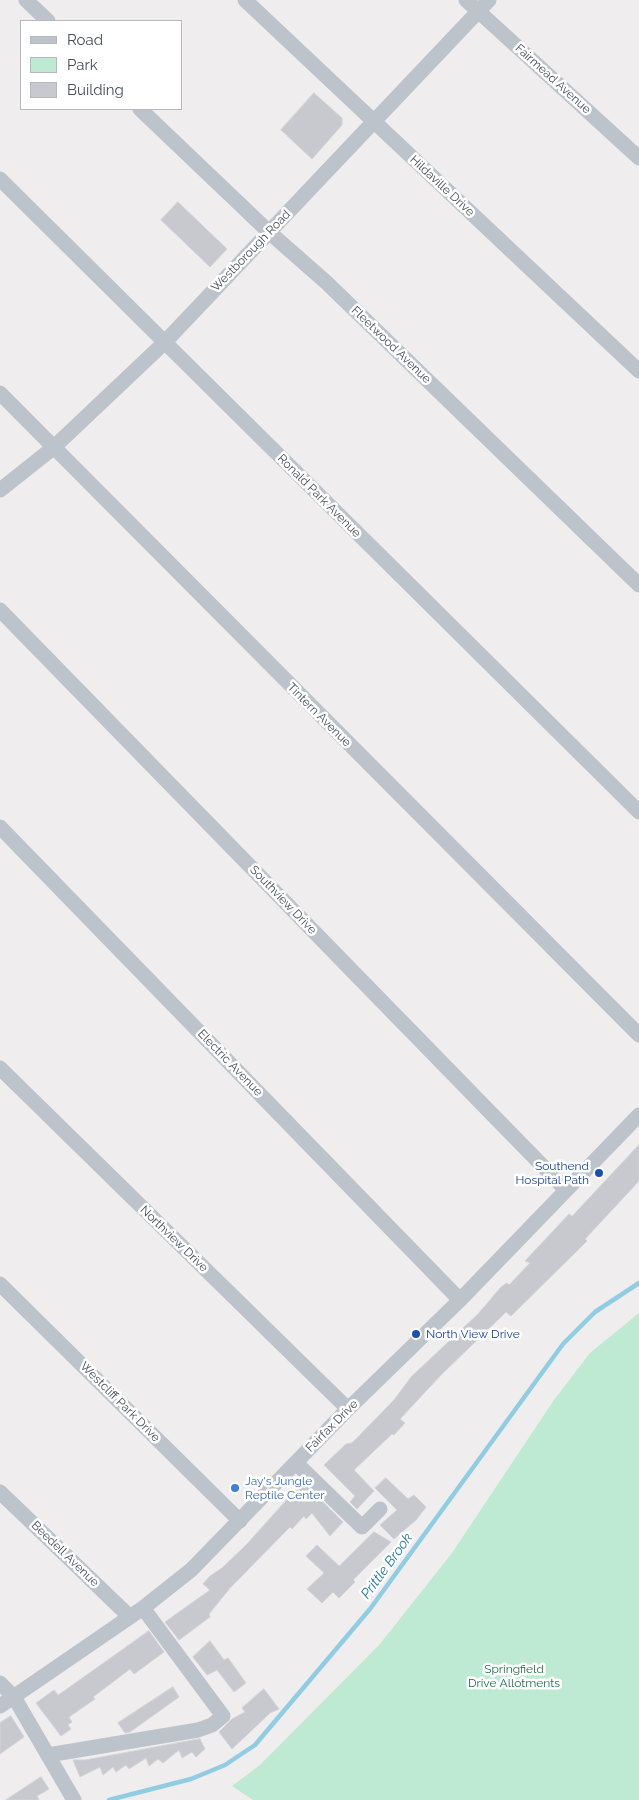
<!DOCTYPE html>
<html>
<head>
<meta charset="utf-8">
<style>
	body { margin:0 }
	#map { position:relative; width:639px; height:1800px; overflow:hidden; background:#efeded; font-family:Raleway,sans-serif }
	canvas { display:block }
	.legend { position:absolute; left:20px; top:20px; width:162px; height:90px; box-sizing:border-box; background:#fff; border:1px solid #b5b9bc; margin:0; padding:6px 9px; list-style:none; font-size:15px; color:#474f58 }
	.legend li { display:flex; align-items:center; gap:10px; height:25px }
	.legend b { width:25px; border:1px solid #b5b9bc }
</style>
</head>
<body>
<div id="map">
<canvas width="639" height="1800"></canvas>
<ul class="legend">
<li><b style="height:6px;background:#bcc3cb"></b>Road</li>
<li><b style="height:14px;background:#bee9d2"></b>Park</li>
<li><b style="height:14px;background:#c7c9cf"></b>Building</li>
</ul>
</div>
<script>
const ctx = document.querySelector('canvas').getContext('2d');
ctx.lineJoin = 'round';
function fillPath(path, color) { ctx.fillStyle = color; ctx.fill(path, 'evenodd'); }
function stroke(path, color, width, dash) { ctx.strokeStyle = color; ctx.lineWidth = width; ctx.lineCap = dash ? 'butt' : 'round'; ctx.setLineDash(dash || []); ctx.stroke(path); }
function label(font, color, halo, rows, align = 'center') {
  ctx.font = font + ' Raleway,sans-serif'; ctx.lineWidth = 5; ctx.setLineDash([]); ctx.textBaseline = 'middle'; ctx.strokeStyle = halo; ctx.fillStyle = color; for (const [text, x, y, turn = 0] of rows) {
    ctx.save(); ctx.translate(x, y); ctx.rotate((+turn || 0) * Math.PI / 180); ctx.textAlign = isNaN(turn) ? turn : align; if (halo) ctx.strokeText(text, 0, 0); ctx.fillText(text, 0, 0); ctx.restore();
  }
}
const green = new Path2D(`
	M639 1313V1800H253L232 1786 260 1765 380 1644 452 1553 554 1400 590 1353Z`);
const stream = new Path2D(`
	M109 1800 191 1779 225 1765 255 1745 370 1609 563 1344 595 1312 639 1283`);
const building = new Path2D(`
	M314 93 342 118V125L312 159 281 130Z
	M178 202 227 249 210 267 161 220Z
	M639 1145V1181L585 1239 587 1241 511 1316 506 1312 441 1375 400 1419 405 1423 394 1435 392 1434 354 1470 374 1491 357 1509 350 1502 355 1496 324 1465 346 1444 352 1443 394 1400 411 1377 478 1314 501 1287 507 1283 509 1285 530 1263 525 1261 569 1214 572 1216Z
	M386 1478 408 1499 414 1495 426 1507 416 1520 394 1539 380 1525 397 1510 375 1488Z
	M303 1482 343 1522 330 1536 312 1513 306 1519 304 1516 292 1529 290 1527 230 1588 209 1614 210 1617 179 1640 165 1622 210 1590 203 1584 210 1576 222 1568 247 1544Z
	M374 1532 391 1542 353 1580 355 1582 339 1598 333 1592 322 1603 307 1589 324 1573 306 1556 317 1545 339 1566Z
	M149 1631 164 1652 134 1674 130 1669 93 1697 95 1699 69 1717 72 1722 68 1725 71 1729 61 1736 36 1703 54 1690 58 1695Z
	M210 1641 224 1660 228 1658 246 1683 234 1692 217 1670 207 1675 193 1657Z
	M173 1687 179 1697 130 1732 125 1733 118 1723Z
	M264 1689 279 1709 270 1713 232 1749 219 1732 232 1719 245 1712 242 1708Z
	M11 1716 24 1737 0 1754V1723Z
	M200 1739 205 1749 196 1757 192 1752 182 1758 179 1750 163 1763 158 1759 149 1766 146 1758 129 1769 126 1765 116 1772 113 1767 103 1775 100 1767 80 1777 73 1760H85Z
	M41 1777 49 1789 37 1796 39 1800H6Z`);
const minor = new Path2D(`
	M26 0 48 21
	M245 0 639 371
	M466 0 639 158
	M140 109 269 232 327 283 639 585
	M0 179 639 812
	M0 393 639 1035
	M0 490 53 448 164 343 489 0
	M0 610 566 1190
	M0 827 460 1300
	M0 1068 348 1409
	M0 1284 240 1521
	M296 1463 362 1527 380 1509
	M0 1492 130 1617
	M0 1683 14 1697 74 1800
	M0 1706 143 1608 191 1570 348 1409 460 1300 639 1115
	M48 1755 198 1730 212 1725 223 1716 143 1608`);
const markers = [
	[599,1173,5,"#1a4fb4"],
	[416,1334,5,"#1a4fb4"],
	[235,1488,5,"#3f7fe0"]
];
const streetNames = [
	["Fairmead Avenue",553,79,42],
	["Hildaville Drive",442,186,43],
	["Westborough Road",251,251,-46],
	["Fleetwood Avenue",391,345,44],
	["Ronald Park Avenue",319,496,45],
	["Tintern Avenue",319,715,45],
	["Southview Drive",283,900,46],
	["Electric Avenue",230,1063,46],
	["Northview Drive",174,1239,44],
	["Westcliff Park Drive",120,1402,45],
	["Fairfax Drive",332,1426,-45],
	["Beedell Avenue",65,1554,44]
];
const transitNames = [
	["Southend",589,1166],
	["Hospital Path",589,1180],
	["North View Drive",426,1334,"left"]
];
const shopNames = [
	["Jay's Jungle",245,1481],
	["Reptile Center",245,1495]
];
const parkNames = [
	["Springfield",514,1669],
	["Drive Allotments",514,1683]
];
const waterNames = [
	["Prittle Brook",387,1566,-54]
];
fillPath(green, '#bee9d2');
stroke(stream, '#90cce2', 4.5);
fillPath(building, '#c7c9cf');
stroke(building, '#d1d3d8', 1);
stroke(minor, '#bcc3cb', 15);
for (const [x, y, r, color] of markers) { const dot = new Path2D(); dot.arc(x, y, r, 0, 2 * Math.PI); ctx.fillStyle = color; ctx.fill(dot); stroke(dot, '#fff', 2); }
label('12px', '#474f58', '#fff', streetNames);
label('12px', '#164399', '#fff', transitNames, 'right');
label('12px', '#366cbe', '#fff', shopNames, 'left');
label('12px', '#1f724d', '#fff', parkNames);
label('italic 14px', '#1a7698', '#fff', waterNames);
</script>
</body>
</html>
